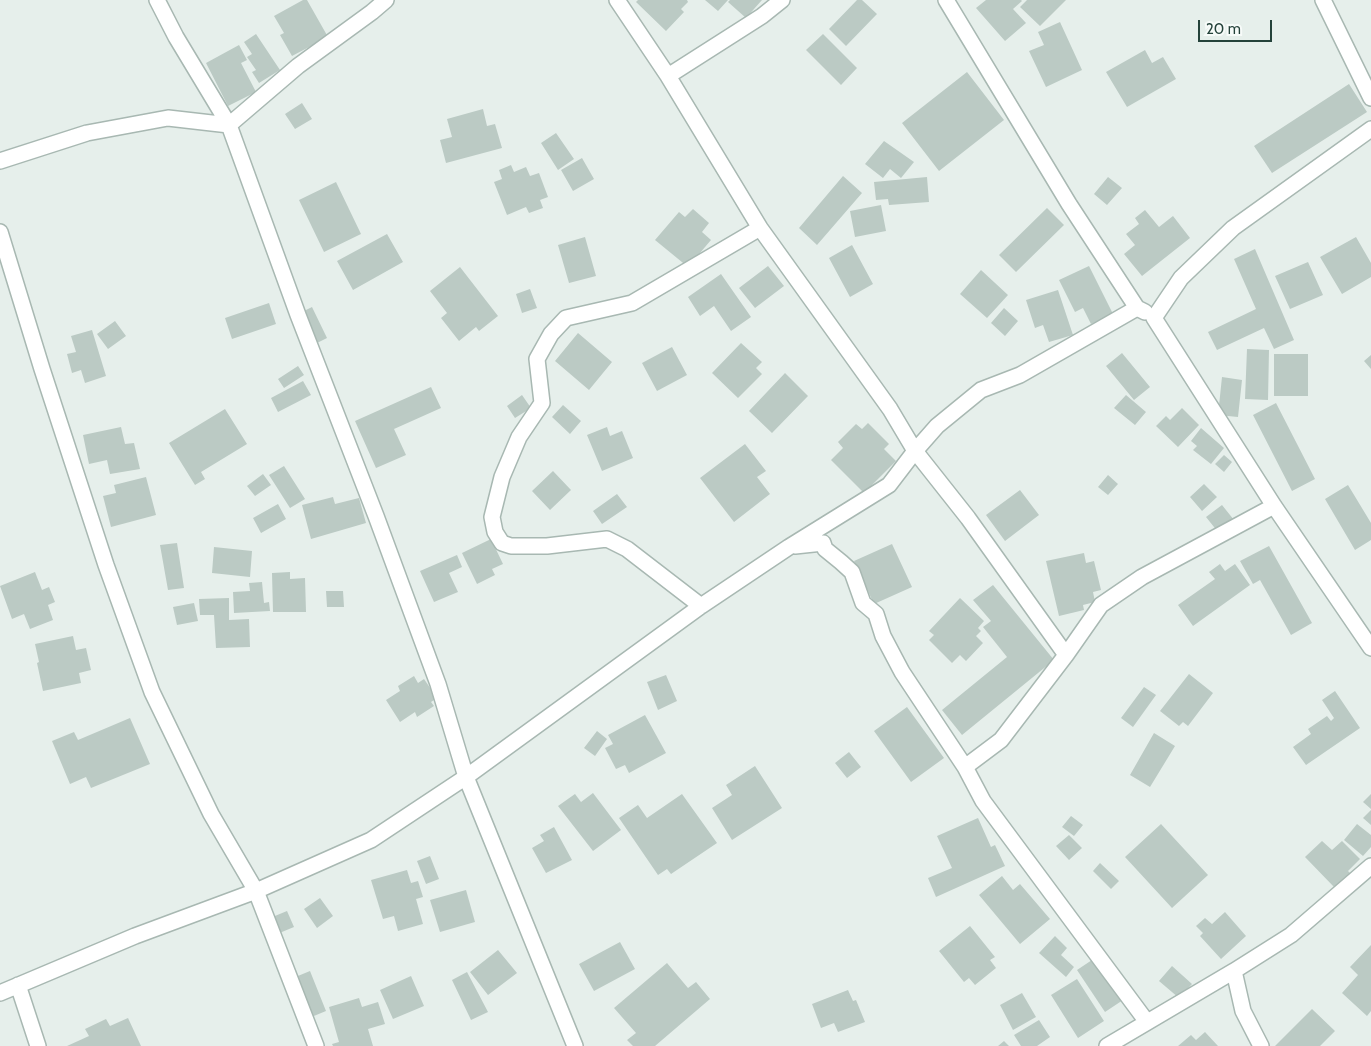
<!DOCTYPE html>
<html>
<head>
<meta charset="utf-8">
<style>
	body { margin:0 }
	#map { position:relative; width:1371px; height:1046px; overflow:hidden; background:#e6efeb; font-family:Cabin,sans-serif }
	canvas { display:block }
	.scale { position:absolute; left:1198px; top:20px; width:74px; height:22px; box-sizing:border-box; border:2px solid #24423a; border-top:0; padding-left:6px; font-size:15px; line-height:18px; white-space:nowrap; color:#24423a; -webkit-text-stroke:4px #f7fbf9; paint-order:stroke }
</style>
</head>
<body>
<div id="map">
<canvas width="1371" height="1046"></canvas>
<div class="scale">20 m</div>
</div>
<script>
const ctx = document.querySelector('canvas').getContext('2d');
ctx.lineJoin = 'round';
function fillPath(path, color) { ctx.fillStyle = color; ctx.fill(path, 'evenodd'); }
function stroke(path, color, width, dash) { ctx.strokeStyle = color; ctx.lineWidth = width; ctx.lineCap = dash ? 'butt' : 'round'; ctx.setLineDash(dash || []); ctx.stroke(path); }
const building = new Path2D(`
	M303 0H307L328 37 292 56 280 35 284 33 274 16Z
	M638 0H687L688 2 681 9 684 12 666 31 636 2Z
	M705 0H728L718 11Z
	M730 0H762L746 18 728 2Z
	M857 0H862L877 14 846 46 829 29Z
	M986 0H1021L1022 1 1013 9 1026 23 1005 41 976 8Z
	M1027 0H1066L1040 26 1020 7Z
	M1060 22 1082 70 1046 87 1029 51 1044 45 1038 32Z
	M256 34 280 70 259 83 252 72 256 70 247 57 252 54 244 42Z
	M823 34 857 68 841 85 806 50Z
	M239 45 247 60 241 63 256 92 228 106 206 63Z
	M1145 50 1152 63 1163 57 1176 79 1127 107 1106 72Z
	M967 72 1004 120 939 171 902 123Z
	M1349 84 1367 112 1272 173 1254 146Z
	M302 103 312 119 295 129 285 114Z
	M483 109 487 126 495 124 502 148 446 163 440 140 452 137 447 119Z
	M556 133 574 159 558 170 541 143Z
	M884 141 914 162 901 178 890 169 883 178 865 164Z
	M582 158 594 179 573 191 561 170Z
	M511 165 514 172 526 167 530 176 539 173 548 197 540 200 543 208 529 213 526 207 507 215 494 182 502 179 499 170Z
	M843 176 862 193 817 245 799 228Z
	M927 177 929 202 889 205 888 199 876 200 874 182Z
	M1108 177 1122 188 1107 205 1094 194Z
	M336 182 361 234 324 252 299 200Z
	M881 205 886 231 855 237 850 211Z
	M1047 208 1064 225 1016 272 999 255Z
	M693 209 709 223 702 232 711 240 688 267 655 240 679 212 685 217Z
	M1145 210 1159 227 1173 216 1190 238 1142 276 1124 254 1135 245 1126 234 1139 224 1135 218Z
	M387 234 403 262 353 290 337 261Z
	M585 237 596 276 569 283 558 245Z
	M1356 237 1371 263V277L1342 294 1320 257Z
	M852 245 873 284 850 297 829 258Z
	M1255 249 1294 340 1274 349 1264 328 1217 350 1208 332 1256 309 1234 259Z
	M1308 262 1323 295 1290 309 1275 276Z
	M768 266 784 286 755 308 739 288Z
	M1089 266 1113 314 1091 324 1083 308 1075 312 1059 280Z
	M460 267 498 316 479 331 476 327 459 341 441 318 447 313 430 291Z
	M981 270 1008 295 987 318 960 294Z
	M721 274 751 317 731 331 714 306 700 316 688 297Z
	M530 289 537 308 522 313 516 294Z
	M1058 290 1073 335 1049 342 1043 325 1035 328 1026 300Z
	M269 303 276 324 232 339 225 318Z
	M312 307 327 338 317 343 302 312Z
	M1004 308 1018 321 1005 336 991 323Z
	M115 321 126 336 108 349 97 334Z
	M92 330 106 376 85 383 81 370 72 373 67 354 76 352 71 336Z
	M578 333 612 362 589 390 555 361Z
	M741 343 762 362 756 368 762 374 738 398 712 373Z
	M672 347 687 375 657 391 642 363Z
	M1247 349 1269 350 1268 400 1245 399Z
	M1122 353 1150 387 1134 400 1106 366Z
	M1274 354H1308V396H1274Z
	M1371 355V369L1364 361Z
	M298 366 304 375 284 388 278 379Z
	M785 373 808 396 772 433 749 411Z
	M1222 377 1242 380 1238 417 1218 415Z
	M303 381 311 395 278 412 271 398Z
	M431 387 441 408 394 429 406 455 376 468 355 421Z
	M522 395 531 408 515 418 507 406Z
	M1126 395 1146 412 1135 425 1114 408Z
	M1276 403 1315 479 1292 491 1253 415Z
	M563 405 581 421 570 434 552 417Z
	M1182 408 1199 425 1178 447 1156 426 1166 416 1170 420Z
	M225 409 247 444 201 472 205 479 195 485 169 443Z
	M868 423 889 444 884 449 896 461 864 493 831 460 843 448 838 442 856 424 862 429Z
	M121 427 125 444 134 443 140 469 110 474 107 460 89 464 83 435Z
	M607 427 610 436 622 431 633 458 602 471 587 435Z
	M1201 428 1224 448 1211 464 1193 450 1197 446 1191 441Z
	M745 444 766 471 757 477 770 494 734 522 700 478Z
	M1224 455 1232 462 1224 472 1215 464Z
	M284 466 305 499 290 508 269 475Z
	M553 471 571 490 550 510 532 491Z
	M263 474 271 485 255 496 247 486Z
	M1108 475 1118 484 1108 495 1098 487Z
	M146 477 156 515 111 527 103 496 116 493 114 485Z
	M1204 484 1217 497 1202 511 1190 497Z
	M1348 485 1371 523V540L1355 550 1325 499Z
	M1020 490 1039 515 1005 541 986 515Z
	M617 494 627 507 602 524 593 511Z
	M333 497 335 504 359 498 366 523 311 539 302 505Z
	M278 504 286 519 261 533 253 518Z
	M1222 505 1234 520 1218 532 1206 517Z
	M491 539 503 564 492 569 495 575 477 584 462 553Z
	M177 543 184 588 168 590 160 545Z
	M892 544 912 587 874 604 854 561Z
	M1269 546 1312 623 1291 635 1260 580 1253 584 1240 561Z
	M214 547 252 551 250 577 212 573Z
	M1084 553 1086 563 1094 561 1101 590 1093 592 1095 602 1083 605 1084 610 1059 616 1046 561Z
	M457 555 462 567 449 573 458 592 434 602 420 571Z
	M1220 564 1225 571 1235 564 1250 585 1193 626 1178 605 1215 579 1209 572Z
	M35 572 42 590 49 587 55 602 48 605 53 620 30 629 24 614 12 619 0 586Z
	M290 572V579L305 578 306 612H273L272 573Z
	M262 582 264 603 269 602 270 611 234 613 233 592 250 591 249 583Z
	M993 585 1054 660 962 735 942 710 1007 657 983 627 991 621 973 600Z
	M326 591H343L344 607H327Z
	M229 598V620L249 619 250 647 216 648 214 615H200L199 599Z
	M960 598 984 621 978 628 981 631 976 636 983 643 966 661 960 655 952 663 929 640 934 635 929 631Z
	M194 603 198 621 177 625 173 607Z
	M73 636 76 650 86 648 91 670 79 673 81 683 43 691 37 663 39 662 35 644Z
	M1189 674 1213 693 1188 726 1183 722 1179 726 1160 711Z
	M666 675 677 701 658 710 647 682Z
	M414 676 418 683 424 679 437 698 431 702 434 706 417 717 415 712 400 722 386 700 400 691 398 686Z
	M1144 687 1156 695 1133 727 1121 718Z
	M1335 691 1360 728 1306 765 1293 747 1311 734 1308 729 1327 716 1331 721 1334 718 1322 700Z
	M907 707 944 758 911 782 874 731Z
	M645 715 666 753 629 773 625 765 616 769 605 748 613 744 608 735Z
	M130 718 150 764 91 788 86 777 70 784 52 741 74 732 78 740Z
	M597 731 607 739 595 756 584 748Z
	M1154 733 1175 746 1150 787 1130 775Z
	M849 752 861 767 847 778 835 763Z
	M755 766 782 808 732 840 712 808 732 795 726 785Z
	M593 793 621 830 593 851 558 806 575 794 581 802Z
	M682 794 717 843 671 874 667 869 658 875 619 818 638 805 647 818Z
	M1371 794V809L1363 802Z
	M1371 810V825L1363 818Z
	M1071 816 1083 825 1074 836 1062 827Z
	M978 818 991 847 995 845 1005 866 936 897 928 878 952 868 937 836Z
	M1161 824 1208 875 1172 908 1125 857Z
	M1357 824 1371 835V847L1363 856 1344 840Z
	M554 827 572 860 546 873 532 848 544 841 540 835Z
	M1069 835 1082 848 1069 860 1056 846Z
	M1322 841 1332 850 1342 841 1360 859 1348 871 1350 873 1334 887 1305 857Z
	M430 856 439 879 426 884 417 861Z
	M1100 863 1119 881 1111 889 1093 871Z
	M407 870 411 883 418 881 423 897 416 899 423 924 398 931 394 916 383 919 371 880Z
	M1002 876 1013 890 1020 884 1050 919 1020 944 979 895Z
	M466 890 475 922 440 932 430 900Z
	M320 898 333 916 317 928 304 909Z
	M287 911 294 927 277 934 270 918Z
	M1225 912 1246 936 1221 959 1200 936 1203 933 1196 926 1205 918 1212 924Z
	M970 926 995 957 990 960 996 968 975 985 969 978 964 982 939 951Z
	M1055 936 1067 948 1061 955 1074 967 1066 977 1039 953Z
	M620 942 635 969 594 991 579 964Z
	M1371 945V1011L1367 1016 1342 993 1358 975 1350 967Z
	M498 950 517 973 488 995 470 972Z
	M1095 958 1123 1000 1105 1012 1077 970Z
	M667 963 688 988 696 982 710 999 655 1046H633L627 1040 636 1033 614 1008Z
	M1172 966 1192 984 1179 998 1159 981Z
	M310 971 326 1011 309 1018 293 978Z
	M467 972 488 1012 471 1020 452 980Z
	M411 976 424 1006 393 1019 380 990Z
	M1077 979 1104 1021 1078 1038 1051 995Z
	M848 990 853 1001 856 1000 865 1022 838 1032 834 1023 821 1028 812 1004Z
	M1022 993 1036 1017 1013 1030 1000 1005Z
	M359 998 362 1007 378 1002 385 1024 368 1029 373 1046H333L332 1044 339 1042 329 1007Z
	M1312 1009 1335 1031 1320 1046H1275Z
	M128 1018 141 1046H67L89 1036 85 1029 106 1019 110 1026Z
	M1039 1020 1050 1037 1037 1046H1021L1014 1035Z
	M1205 1032 1218 1046H1178L1191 1035 1196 1040Z
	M1004 1041 1009 1046H998Z`);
const minor = new Path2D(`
	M157 0 176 37 229 125 298 315 376 516 438 684 466 777 575 1046
	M617 0 668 76 760 228 890 409 915 451 968 518 1066 655
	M946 0 1069 204 1137 308 1145 312
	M1323 0 1371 98
	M668 76 762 16 782 0
	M1371 129 1233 228 1181 278 1154 318 1274 506 1371 648
	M0 161 87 133 168 118 229 125 298 66 372 12 386 0
	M0 232 42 369 106 565 152 692 211 814 256 891 316 1046
	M795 546 823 543 825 549 841 562 852 572 863 603 876 614 883 636 902 672 965 767
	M701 606 627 549 607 539 547 546H511L502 543 495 532 492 517 502 477 519 437 542 403 537 359 551 334 566 318 632 303 760 228
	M1234 971 1243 1011 1261 1046
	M18 985 38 1046
	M0 993 135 936 256 891 371 840 466 777 701 606 789 547 889 485 915 451 937 426 981 390 1020 375 1137 308
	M1147 1022 983 801 965 767 1001 740 1066 655 1101 605 1142 577 1274 506
	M1107 1046 1234 971 1291 935 1371 866`);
fillPath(building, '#bbcac4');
stroke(minor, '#a8b8b2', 18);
stroke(minor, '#fff', 15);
</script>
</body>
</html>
